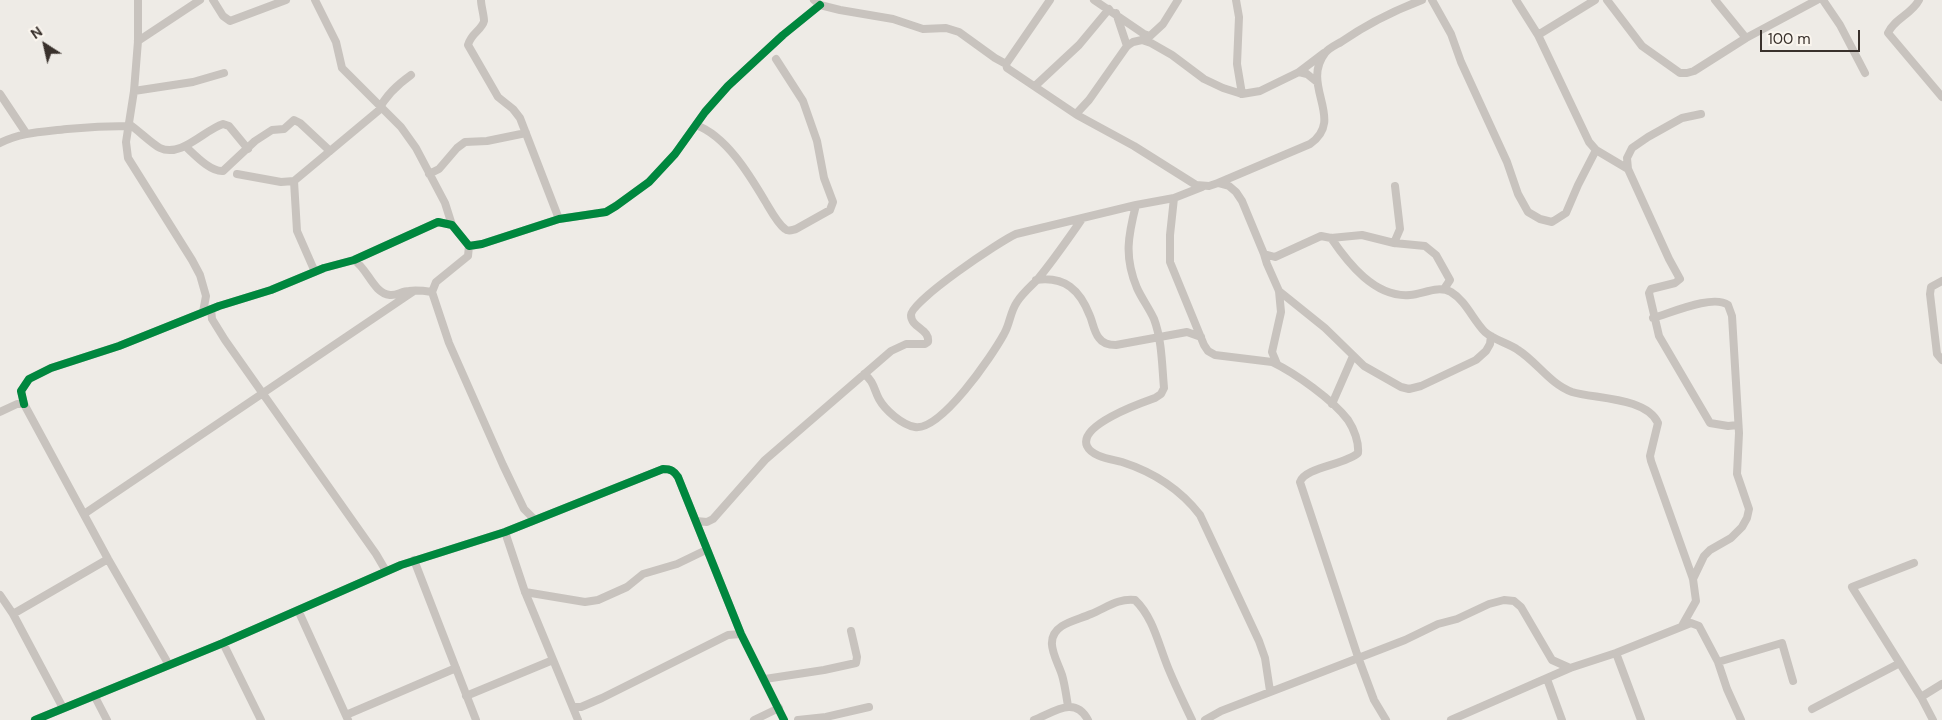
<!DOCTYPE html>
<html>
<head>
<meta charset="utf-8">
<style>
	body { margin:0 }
	#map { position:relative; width:1942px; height:720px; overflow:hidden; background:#eeebe6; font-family:"DM Sans",sans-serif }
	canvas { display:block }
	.north { position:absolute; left:20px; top:20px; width:50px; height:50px; -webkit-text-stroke:4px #faf5ee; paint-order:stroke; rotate:325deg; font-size:14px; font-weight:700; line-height:20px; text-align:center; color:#39312c }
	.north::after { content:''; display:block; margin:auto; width:18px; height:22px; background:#39312c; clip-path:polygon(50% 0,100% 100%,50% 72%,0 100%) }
	.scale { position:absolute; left:1760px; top:30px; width:100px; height:22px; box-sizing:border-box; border:2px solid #39312c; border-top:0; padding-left:6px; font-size:15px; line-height:18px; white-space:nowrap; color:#39312c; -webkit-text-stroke:4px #faf5ee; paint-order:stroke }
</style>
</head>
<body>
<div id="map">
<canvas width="1942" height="720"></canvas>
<div class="north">N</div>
<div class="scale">100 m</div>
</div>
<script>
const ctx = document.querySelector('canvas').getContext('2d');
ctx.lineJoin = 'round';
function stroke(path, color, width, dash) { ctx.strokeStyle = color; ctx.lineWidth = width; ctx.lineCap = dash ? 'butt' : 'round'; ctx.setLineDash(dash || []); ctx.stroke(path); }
const street = new Path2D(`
	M138 0V41L134 91 126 142 128 158 192 260 200 275 206 296 203 312
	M213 0 223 16 230 21 286 0
	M315 0 336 42 342 68 401 127 416 148 445 203 452 225
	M481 0C481 6 484 15 484 21 482 30 471 33 468 45L498 97 513 109 520 118 559 219
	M814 0 820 5 840 10 893 19 923 29 946 28 959 32 995 58 1006 64 1007 68 1077 115 1134 146 1196 185 1209 186 1218 183 1229 186 1236 192 1242 201 1264 254 1275 257 1321 236 1331 238 1362 235 1394 243 1425 246 1436 255 1450 280 1444 289
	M1094 0 1144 34 1150 36 1163 24 1178 0
	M1236 0 1239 17 1237 64 1242 94
	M1432 0 1451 34 1461 62 1507 162 1518 194 1528 212 1540 219 1552 222 1566 213 1578 185 1596 150
	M1516 0 1538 35 1589 142 1596 150 1628 169
	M1607 0 1642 46 1680 73H1687L1694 71 1746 38 1817 0
	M1715 0 1746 38
	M1823 0 1840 25 1865 73
	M1919 0C1912 14 1894 19 1888 33L1942 97
	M1116 13 1127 46
	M1538 35 1595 0
	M138 41 200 0
	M1006 64 1050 0
	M1299 72 1324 53
	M1035 86 1079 45 1109 9
	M134 91 193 82 224 73
	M0 94 26 133
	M1076 114 1089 100 1127 46 1133 42 1142 40 1151 43 1172 55 1204 79 1223 88 1242 94 1260 91 1299 72 1307 74 1317 82
	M1701 114 1682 118 1648 137 1632 148 1627 158 1628 169 1669 259 1680 279 1675 283 1651 289 1649 293 1659 336 1710 423 1728 426 1738 425
	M129 124C138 130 152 144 160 148 181 158 204 130 223 124L229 126 248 149
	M696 125C726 136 749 174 765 201 770 209 777 223 785 229 788 232 792 230 796 229L830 210 833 202 824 178 817 141 803 101 776 59
	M0 143C22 132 43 132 67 129 88 127 108 126 129 126
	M185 146C194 154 210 172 223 171L255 141 272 130 284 129 294 120 300 123 330 151
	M237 174 281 182 294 181
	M429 174 439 169 457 148 465 142 487 141 526 133
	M1218 183 1310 144C1346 119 1300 86 1325 53 1329 48 1336 45 1341 42 1367 24 1393 11 1422 0
	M1174 198 1170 235V262L1204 345 1208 351 1215 355 1272 362C1295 373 1333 400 1348 420 1354 429 1359 442 1358 453 1345 465 1305 467 1300 482L1358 657 1374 700 1386 720
	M1136 205C1128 236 1124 257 1137 288 1142 299 1149 308 1154 319 1162 340 1162 366 1164 388L1161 394 1155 398C1141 403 1078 425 1087 446 1092 457 1111 459 1122 462 1153 472 1180 489 1200 515L1259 641 1265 658 1270 691
	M1331 238C1348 263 1375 298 1410 295 1423 294 1438 285 1451 292 1466 301 1473 320 1485 332 1494 340 1508 343 1518 350 1537 362 1550 384 1572 392 1595 399 1646 397 1658 423L1650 456 1651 461 1693 579 1696 601 1683 624
	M1394 243 1400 229 1395 186
	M469 246 468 256 436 282 432 292 449 343 503 465 524 509 535 520
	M1264 254 1267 264 1279 291 1281 312 1272 352 1277 364
	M354 260C368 269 373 293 390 295 396 296 402 291 409 291 416 290 425 291 432 292
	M315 272 297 231 294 181 378 111C386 95 397 85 411 75
	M1036 280C1065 276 1080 290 1090 316 1093 323 1094 332 1099 338 1103 344 1109 345 1116 345L1187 332 1201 337
	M1942 281 1931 287 1930 294 1937 354 1942 360
	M1279 291 1325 328 1364 366 1401 387 1409 389 1421 386 1476 360 1486 351 1490 344 1491 336
	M211 309 212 319 225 340 376 554 386 571
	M1653 318C1671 313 1713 294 1728 305L1732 316 1739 433 1737 474 1749 509 1747 518 1742 527 1731 538 1710 550 1704 556 1693 579
	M864 374C874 381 874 390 879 399 885 410 902 425 915 427 941 431 992 356 1004 334 1010 324 1010 312 1017 302 1022 294 1030 287 1037 280 1053 261 1068 239 1082 219
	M24 404 21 391 29 379 51 368 119 346 219 306 271 290 324 268 354 260 438 222 452 225 469 246 482 244 559 219 606 212 616 206 649 182 675 154 705 112 728 86 783 35 820 5
	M1332 404 1353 356
	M0 412 17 404H24L108 559 169 665
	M84 514 414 291
	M696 521 707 522 713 519 765 460 891 351 906 344H925L928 342C930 329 911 328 911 315 911 301 1000 241 1016 234L1136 205 1174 198 1202 187
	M505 532 525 592 578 720
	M414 560 476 720
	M1914 563 1852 587 1921 697 1933 720
	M525 592 585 602 598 600 627 587 643 574 677 564 706 550
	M0 595 13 614 63 708
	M298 610 348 720
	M13 614 108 559
	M223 643 261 720
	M1616 653 1641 720
	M1718 662 1782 643 1793 681
	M765 679 824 670 856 663 857 657 851 631
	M1547 679 1562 720
	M94 695 107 720
	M466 696 553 660
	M1921 697 1942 684
	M1068 706C1066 695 1065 685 1062 675 1057 659 1042 639 1062 626 1070 621 1082 618 1091 614 1106 608 1118 598 1135 600 1154 618 1159 647 1169 670 1176 687 1184 703 1192 720
	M573 707H581L602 698 728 635 741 634
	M1812 709 1900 663
	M346 715 456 668
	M35 720 223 643 401 565 505 532 663 469C671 469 674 471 678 477L741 634 784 720
	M754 720 779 708
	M798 720 826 717 869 707
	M1034 720C1054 712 1075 695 1088 720
	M1205 720 1221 711 1405 640 1438 624 1457 619 1489 604 1504 600 1514 601 1521 607 1552 660 1570 668
	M1451 720 1570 668 1616 653 1691 623 1699 626 1718 662 1727 689 1741 720`);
const cycleway = new Path2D(`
	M24 404 21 391 29 379 51 368 119 346 219 306 271 290 324 268 354 260 438 222 452 225 469 246 482 244 559 219 606 212 616 206 649 182 675 154 705 112 728 86 783 35 820 5
	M35 720 223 643 401 565 505 532 663 469C671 469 674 471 678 477L741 634 784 720`);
stroke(street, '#c8c3be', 8);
stroke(cycleway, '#00873e', 8);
</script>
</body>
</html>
